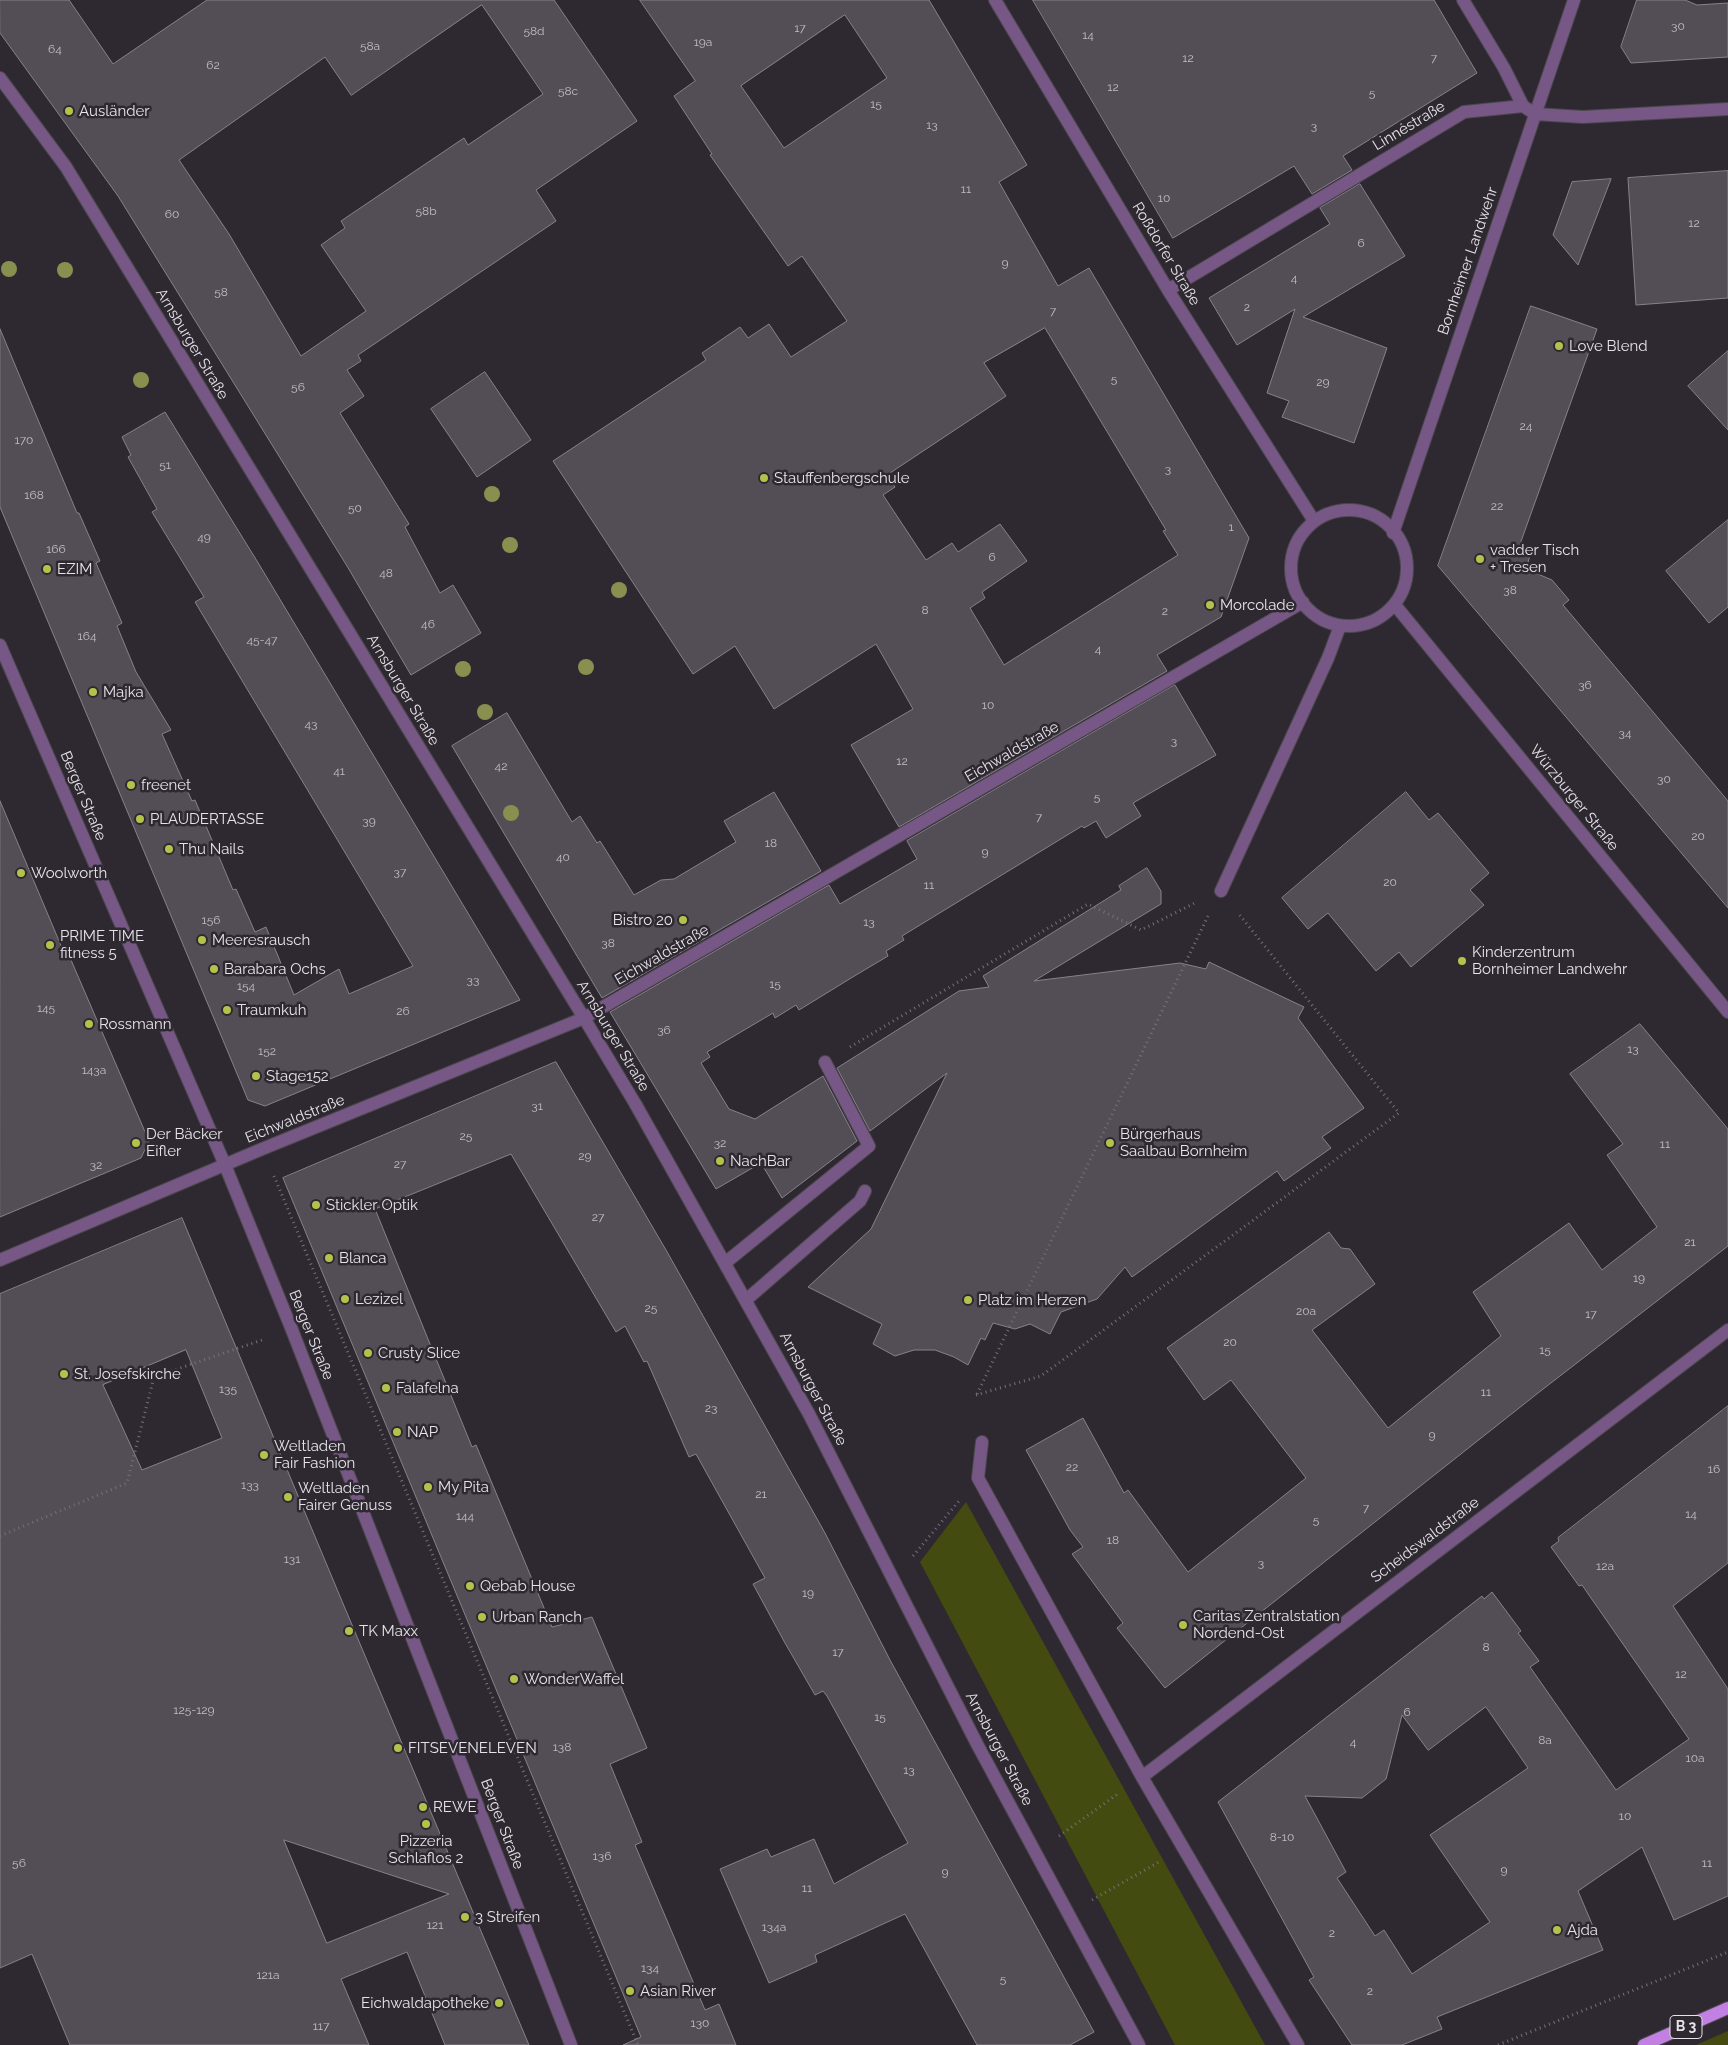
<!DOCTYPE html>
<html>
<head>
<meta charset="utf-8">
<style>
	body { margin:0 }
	canvas { display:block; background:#2e2930 }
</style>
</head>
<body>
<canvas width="1728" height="2045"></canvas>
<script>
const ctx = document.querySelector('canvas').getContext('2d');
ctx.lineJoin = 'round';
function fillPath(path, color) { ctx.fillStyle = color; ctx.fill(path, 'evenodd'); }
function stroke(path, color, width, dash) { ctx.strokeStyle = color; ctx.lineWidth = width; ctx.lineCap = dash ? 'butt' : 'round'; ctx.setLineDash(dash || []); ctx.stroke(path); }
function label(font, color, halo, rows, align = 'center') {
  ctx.font = font + ' Raleway,sans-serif'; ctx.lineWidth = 5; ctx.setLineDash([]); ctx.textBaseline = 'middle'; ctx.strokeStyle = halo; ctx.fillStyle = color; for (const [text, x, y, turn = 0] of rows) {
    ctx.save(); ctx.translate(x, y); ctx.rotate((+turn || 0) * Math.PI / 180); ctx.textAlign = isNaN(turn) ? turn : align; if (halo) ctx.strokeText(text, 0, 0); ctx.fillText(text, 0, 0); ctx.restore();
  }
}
const green = new Path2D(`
	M966 1502 1265 2045H1175L920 1562Z
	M1728 2031V2045H1696Z`);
const building = new Path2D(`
	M0 0H69L113 64 207 0H554L637 121 536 190 556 221 358 355 361 361 347 370 364 396 340 413 409 524 405 527 440 593 453 585 481 633 411 675 347 566 118 196 0 33ZM482 5 543 94 468 145 464 138 341 221 345 228 321 245 366 311 301 356 229 234 179 160 325 57 351 95Z
	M640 0H929L1027 165 999 182 1058 286 1089 268 1249 538 1221 617 1157 655 1167 671 899 827 851 745 913 709 876 644 774 709 735 646 693 674 553 461 706 360 702 353 740 327 748 338 769 324 791 357 847 321 802 256 788 266 710 155 712 154 674 96 695 81ZM845 15 887 78 784 148 741 86ZM1045 328 1166 530 1163 531 1178 555 1004 665 970 608 985 598 982 592 1027 561 1000 524 958 552 952 543 926 560 883 495 895 487 887 475 1006 396 984 363Z
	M1033 0H1434L1477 73 1343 156 1352 170 1312 194 1294 166 1173 238Z
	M1637 0H1685L1697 5 1728 3V57L1631 63 1621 47Z
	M1728 171V298L1636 305 1628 178Z
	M1611 179 1578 265 1553 235 1572 182Z
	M1360 184 1405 256 1303 317 1387 348 1354 443 1282 417 1289 401 1267 393 1295 309 1237 345 1209 298 1330 224 1320 208Z
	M1531 306 1597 329 1519 547 1531 552 1526 569 1552 580 1569 600 1563 605 1728 801V908L1438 566Z
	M0 329 77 513H79L100 561 96 563 122 623 117 626 136 672 171 730 162 734 192 801 195 800 233 890 236 889 255 932 266 927 294 995 339 969 349 994 413 966 195 602 204 597 152 512 157 509 128 457 131 455 122 437 165 412 257 561 520 1000 265 1106 248 1100 0 507Z
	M1728 351V430L1688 386Z
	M485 372 531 440 477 477 431 409Z
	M1728 520V607L1709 623 1666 571Z
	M1175 685 1216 755 1133 803 1141 816 1106 838 1096 821 1084 828 1082 826 902 936 904 940 886 951 888 956 856 975 799 1010 796 1005 775 1018 773 1013 707 1052 710 1057 701 1063 729 1109 755 1119 823 1076 857 1141 782 1198 761 1163 716 1189 610 1012 829 885 840 904 917 859 907 841Z
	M507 713 572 822 580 816 597 843 600 841 634 895 661 880 674 879 736 842 724 821 774 792 821 871 602 998 452 746Z
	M1406 792 1429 820 1438 813 1489 873 1470 890 1484 905 1411 967 1399 952 1376 971 1328 913 1308 929 1282 898Z
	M0 801 65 955 68 953 149 1141 141 1158 0 1217Z
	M1147 868 1161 891V904L1034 981 1180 963 1206 969 1209 962 1304 1007 1298 1018 1364 1108 1322 1137 1331 1148 1284 1181 1277 1171 1132 1277 1125 1267 1097 1299 1061 1312 1050 1334 1030 1324 1015 1329 993 1323 985 1340 981 1338 968 1365 954 1357 935 1350H914L895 1356 873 1344 882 1324 808 1287 871 1229 947 1073 870 1131 837 1068 959 991 989 987 983 976 1121 890 1119 886Z
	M1640 1024 1728 1129V1246L1538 1393 1165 1688 1117 1628 1123 1623 1072 1554 1083 1547 1070 1530 1026 1450 1083 1418 1124 1493 1128 1490 1188 1572 1306 1478 1231 1380 1204 1400 1167 1348 1329 1232 1341 1248 1350 1249 1375 1284 1312 1330 1388 1428 1501 1336 1473 1292 1569 1223 1602 1270 1657 1227 1607 1155 1623 1144 1570 1074Z
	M556 1062 666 1250 825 1533 890 1660 1094 2032 1070 2045H977L905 1914 815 1955 817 1962 769 1983 720 1869 767 1849 771 1857 814 1839 834 1884 908 1843 827 1696 823 1691 815 1695 785 1643 753 1584 765 1578 696 1454 689 1457 647 1361 644 1362 625 1326 616 1332 511 1154 375 1209 472 1447 476 1445 552 1627 592 1617 647 1748 610 1764 642 1842 635 1845 705 2010 719 2004 736 2045H623L641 2037 283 1178Z
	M182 1218 339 1594 529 2045H445L407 1952 341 1979 369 2045H70L32 1954 0 1968V1294ZM186 1350 222 1438 142 1470 103 1385ZM284 1840 449 1894 327 1943Z
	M1728 1406V1563L1673 1606 1728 1689V1896L1674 1920 1642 1847 1578 1891 1603 1950 1437 2017 1442 2029 1402 2045H1352L1309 1980 1314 1977 1218 1802 1482 1596 1484 1599 1492 1592 1521 1631 1518 1633 1539 1661 1530 1667 1616 1790 1689 1739 1582 1585 1579 1586 1551 1547 1559 1541 1558 1538ZM1486 1707 1528 1768 1430 1835 1490 1922 1412 1974 1384 1930 1375 1936 1337 1878 1346 1872 1305 1796 1362 1798 1386 1779 1402 1715 1428 1750Z`);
const path = new Path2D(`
	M850 1047 1088 904 1141 930 1195 903
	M274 1176 638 2045
	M977 1394 1208 916
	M976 1395 1041 1376 1399 1113 1238 913
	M0 1536 127 1483 154 1377 265 1339
	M913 1556 959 1501
	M1059 1836 1119 1793
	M1092 1900 1159 1862
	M1498 2045 1728 1952`);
const service = new Path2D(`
	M1463 0 1504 68 1523 106
	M1221 891 1328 658 1340 626
	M725 1263 869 1146 825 1062
	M746 1300 860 1201 865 1191`);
const pedestrian = new Path2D(`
	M584 1018 636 1105`);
const minor = new Path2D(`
	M995 0 1168 290 1314 521
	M0 78 66 167 584 1018
	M1168 290 1464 112 1523 106 1535 114 1583 117 1728 109
	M1291 568a58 58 0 1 1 116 0a58 58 0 1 1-116 0Z
	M1393 533 1574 0
	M1395 605 1728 1012
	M0 645 225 1165 292 1330 571 2045
	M636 1105 809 1414 977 1744 1139 2045
	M0 1260 262 1149 584 1018 1303 602
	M982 1442 978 1478 1142 1777 1298 2045
	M1142 1777 1728 1330`);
const primary = new Path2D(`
	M1644 2045 1728 2008`);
const trees = [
	[9,269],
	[65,270],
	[141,380],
	[492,494],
	[510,545],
	[619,590],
	[586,667],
	[463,669],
	[485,712],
	[511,813]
];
const markers = [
	[69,111,5,"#b2c34c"],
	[1559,346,5,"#b2c34c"],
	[764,478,5,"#b2c34c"],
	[1480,559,5,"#b2c34c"],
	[47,569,5,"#b2c34c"],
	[1210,605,5,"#b2c34c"],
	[93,692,5,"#b2c34c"],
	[131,785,5,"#b2c34c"],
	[140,819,5,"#b2c34c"],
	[169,849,5,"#b2c34c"],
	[21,873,5,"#b2c34c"],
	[683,920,5,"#b2c34c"],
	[202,940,5,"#b2c34c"],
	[50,945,5,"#b2c34c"],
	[1462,961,5,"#b2c34c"],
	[214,969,5,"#b2c34c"],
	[227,1010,5,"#b2c34c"],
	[89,1024,5,"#b2c34c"],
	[256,1076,5,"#b2c34c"],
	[136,1143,5,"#b2c34c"],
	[1110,1143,5,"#b2c34c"],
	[720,1161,5,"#b2c34c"],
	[316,1205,5,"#b2c34c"],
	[329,1258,5,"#b2c34c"],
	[345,1299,5,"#b2c34c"],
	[968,1300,5,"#b2c34c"],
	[368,1353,5,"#b2c34c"],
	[64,1374,5,"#b2c34c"],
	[386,1388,5,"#b2c34c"],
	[397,1432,5,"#b2c34c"],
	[264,1455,5,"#b2c34c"],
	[428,1487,5,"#b2c34c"],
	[288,1497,5,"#b2c34c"],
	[470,1586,5,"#b2c34c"],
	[482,1617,5,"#b2c34c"],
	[1183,1625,5,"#b2c34c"],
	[349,1631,5,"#b2c34c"],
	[514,1679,5,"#b2c34c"],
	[398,1748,5,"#b2c34c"],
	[423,1807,5,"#b2c34c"],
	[426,1824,5,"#b2c34c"],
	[465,1917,5,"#b2c34c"],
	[1557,1930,5,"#b2c34c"],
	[630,1991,5,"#b2c34c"],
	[499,2003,5,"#b2c34c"]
];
const numberNames = [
	["30",1678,26],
	["17",800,28],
	["58d",534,31],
	["14",1088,35],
	["19a",703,42],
	["58a",370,46],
	["64",55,49],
	["12",1188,58],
	["7",1434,58],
	["62",213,65],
	["12",1113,87],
	["58c",568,91],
	["5",1372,93],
	["15",876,104],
	["13",932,125],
	["3",1314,126],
	["11",966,189],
	["10",1164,198],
	["58b",426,211],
	["60",172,214],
	["12",1694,223],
	["6",1361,243],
	["9",1005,263],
	["4",1294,278],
	["58",221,292],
	["2",1247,307],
	["7",1053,311],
	["5",1114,379],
	["29",1323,382],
	["56",298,387],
	["24",1526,426],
	["170",24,440],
	["51",165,465],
	["3",1168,469],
	["168",34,495],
	["22",1497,506],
	["50",355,508],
	["1",1231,527],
	["49",204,537],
	["166",56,549],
	["6",992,557],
	["48",386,573],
	["38",1510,590],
	["8",925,610],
	["2",1165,611],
	["46",428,624],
	["164",87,636],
	["45-47",262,640],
	["4",1098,649],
	["36",1585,685],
	["10",988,705],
	["43",311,724],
	["34",1625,733],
	["3",1174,741],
	["12",902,761],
	["42",501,766],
	["41",339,771],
	["30",1664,779],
	["5",1097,797],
	["7",1039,817],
	["39",369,821],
	["20",1698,836],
	["18",771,843],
	["9",985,852],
	["40",563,857],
	["37",400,872],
	["20",1390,882],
	["11",929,885],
	["156",211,920],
	["13",869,922],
	["38",608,943],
	["33",473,980],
	["15",775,984],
	["154",246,986],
	["145",46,1008],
	["26",403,1011],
	["36",664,1030],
	["13",1633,1049],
	["152",267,1051],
	["143a",94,1070],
	["31",537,1106],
	["25",466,1136],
	["32",720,1143],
	["11",1665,1144],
	["29",585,1156],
	["27",400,1164],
	["32",96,1165],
	["27",598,1217],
	["21",1690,1242],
	["19",1639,1278],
	["25",651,1308],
	["20a",1306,1311],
	["17",1591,1314],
	["20",1230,1342],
	["15",1545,1350],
	["135",228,1389],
	["11",1486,1392],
	["23",711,1408],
	["9",1432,1435],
	["22",1072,1467],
	["16",1714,1469],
	["133",250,1485],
	["21",761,1494],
	["7",1366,1508],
	["14",1691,1514],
	["144",465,1516],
	["5",1316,1520],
	["18",1113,1540],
	["131",292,1559],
	["3",1261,1563],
	["12a",1605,1566],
	["19",808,1593],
	["8",1486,1647],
	["17",838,1652],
	["12",1681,1674],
	["125-129",194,1710],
	["6",1407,1712],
	["15",880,1717],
	["8a",1545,1740],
	["4",1353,1742],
	["138",562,1747],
	["10a",1695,1758],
	["13",909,1770],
	["10",1625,1816],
	["8-10",1282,1837],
	["136",602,1856],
	["56",19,1863],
	["11",1707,1863],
	["9",1504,1870],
	["9",945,1872],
	["11",807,1888],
	["121",435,1925],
	["134a",774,1927],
	["2",1332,1933],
	["134",650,1968],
	["121a",268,1975],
	["5",1003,1979],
	["2",1370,1991],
	["130",700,2023],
	["117",321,2026]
];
const shields = [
	[1686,2027,32]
];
const shieldNames = [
	["B 3",1686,2027]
];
const poiNames = [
	["Ausländer",79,111],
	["Love Blend",1569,346],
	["Stauffenbergschule",774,478],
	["vadder Tisch",1490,550],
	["+ Tresen",1490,567],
	["EZIM",57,569],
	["Morcolade",1220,605],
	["Majka",103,692],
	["freenet",141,785],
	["PLAUDERTASSE",150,819],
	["Thu Nails",179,849],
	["Woolworth",31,873],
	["Bistro 20",673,920,"right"],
	["PRIME TIME",60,936],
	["fitness 5",60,953],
	["Meeresrausch",212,940],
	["Kinderzentrum",1472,952],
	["Bornheimer Landwehr",1472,969],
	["Barabara Ochs",224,969],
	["Traumkuh",237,1010],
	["Rossmann",99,1024],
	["Stage152",266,1076],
	["Der Bäcker",146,1134],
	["Eifler",146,1151],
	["Bürgerhaus",1120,1134],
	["Saalbau Bornheim",1120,1151],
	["NachBar",730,1161],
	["Stickler Optik",326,1205],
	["Blanca",339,1258],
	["Lezizel",355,1299],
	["Platz im Herzen",978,1300],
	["Crusty Slice",378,1353],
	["St. Josefskirche",74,1374],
	["Falafelna",396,1388],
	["NAP",407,1432],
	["Weltladen",274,1446],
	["Fair Fashion",274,1463],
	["My Pita",438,1487],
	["Weltladen",298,1488],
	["Fairer Genuss",298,1505],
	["Qebab House",480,1586],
	["Caritas Zentralstation",1193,1616],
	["Nordend-Ost",1193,1633],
	["Urban Ranch",492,1617],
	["TK Maxx",359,1631],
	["WonderWaffel",524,1679],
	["FITSEVENELEVEN",408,1748],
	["REWE",433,1807],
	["Pizzeria",426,1841,"center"],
	["Schlaflos 2",426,1858,"center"],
	["3 Streifen",475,1917],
	["Ajda",1567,1930],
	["Asian River",640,1991],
	["Eichwaldapotheke",489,2003,"right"]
];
const streetNames = [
	["Linnéstraße",1409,126,-31],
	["Roßdorfer Straße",1166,254,59],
	["Bornheimer Landwehr",1468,261,-71],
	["Arnsburger Straße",192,344,59],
	["Arnsburger Straße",403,690,59],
	["Eichwaldstraße",1012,752,-30],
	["Berger Straße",83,796,67],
	["Würzburger Straße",1574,798,51],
	["Eichwaldstraße",662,955,-30],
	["Arnsburger Straße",613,1036,59],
	["Eichwaldstraße",295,1119,-22],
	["Berger Straße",311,1335,68],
	["Arnsburger Straße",813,1389,62],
	["Scheidswaldstraße",1425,1540,-37],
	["Arnsburger Straße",999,1749,62],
	["Berger Straße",502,1824,69]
];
fillPath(green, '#434b10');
fillPath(building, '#534e56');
stroke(building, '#87808a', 1);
stroke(service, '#4b474d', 14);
stroke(pedestrian, '#4b474d', 14);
stroke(minor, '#4b474d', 14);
stroke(primary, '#4b474d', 14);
stroke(path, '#747076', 3, [1, 4]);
stroke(service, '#775786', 12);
stroke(pedestrian, '#775786', 12);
stroke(minor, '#775786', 12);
stroke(primary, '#c280e2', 12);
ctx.fillStyle = '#88904f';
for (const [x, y] of trees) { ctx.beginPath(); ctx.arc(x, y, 8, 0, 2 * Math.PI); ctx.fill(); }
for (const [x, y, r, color] of markers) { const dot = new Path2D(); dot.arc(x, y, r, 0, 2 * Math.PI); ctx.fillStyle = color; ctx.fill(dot); stroke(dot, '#2e2930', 2); }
label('12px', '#c1bdc4', null, numberNames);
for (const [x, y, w] of shields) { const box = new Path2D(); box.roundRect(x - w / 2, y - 11.5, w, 23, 4); ctx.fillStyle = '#2e2930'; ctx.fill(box); stroke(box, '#e6e2e8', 1); }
label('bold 14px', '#e6e2e8', null, shieldNames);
label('15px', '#e6e2e8', '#2e2930', poiNames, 'left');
label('15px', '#e6e2e8', '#2e2930', streetNames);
</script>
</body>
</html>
